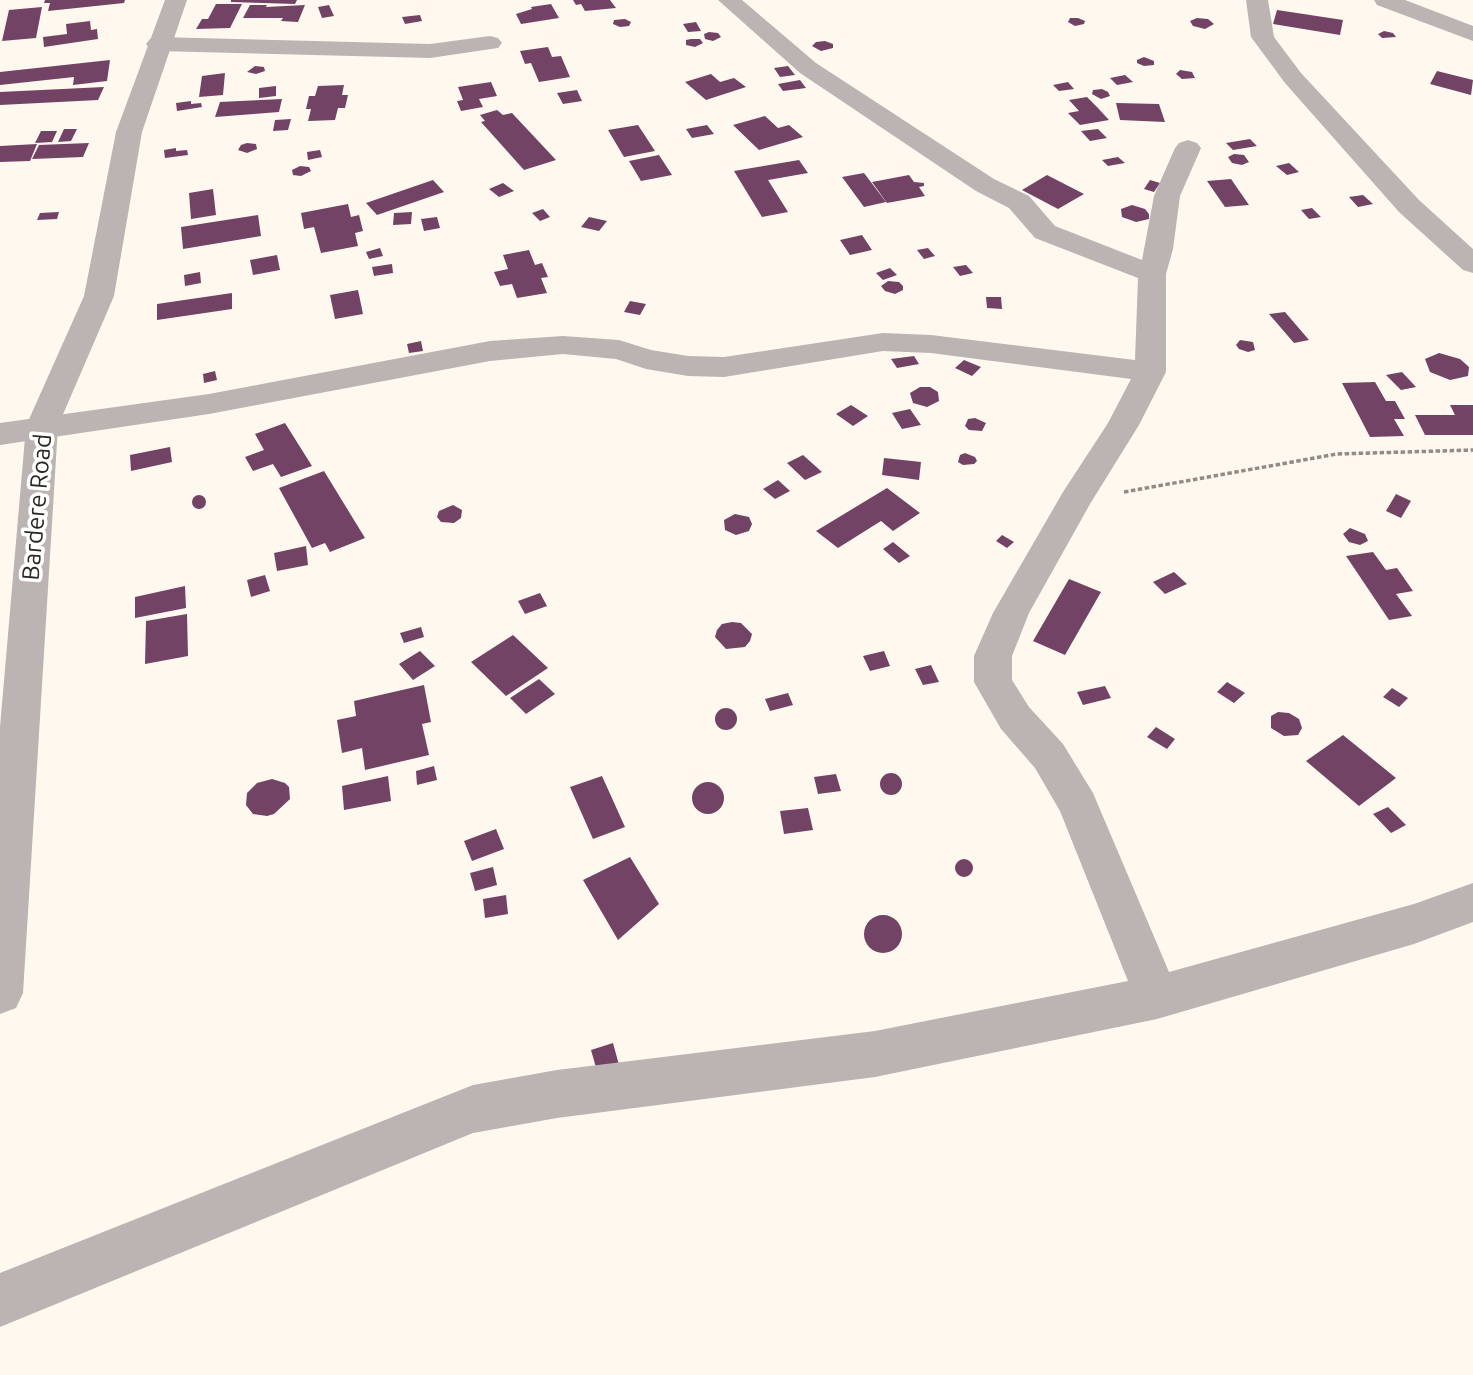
<!DOCTYPE html>
<html>
<head>
<meta charset="utf-8">
<style>
	body { margin:0 }
	canvas { display:block; background:#fef8ef }
</style>
</head>
<body>
<canvas width="1473" height="1375"></canvas>
<script>
const ctx = document.querySelector('canvas').getContext('2d');
ctx.lineJoin = 'round';
function fillPath(path, color) { ctx.fillStyle = color; ctx.fill(path, 'evenodd'); }
function stroke(path, color, width, dash) { ctx.strokeStyle = color; ctx.lineWidth = width; ctx.lineCap = dash ? 'butt' : 'round'; ctx.setLineDash(dash || []); ctx.stroke(path); }
function label(font, color, halo, rows, align = 'center') {
  ctx.font = font + ' Ubuntu,sans-serif'; ctx.lineWidth = 7; ctx.setLineDash([]); ctx.textBaseline = 'middle'; ctx.strokeStyle = halo; ctx.fillStyle = color; for (const [text, x, y, turn = 0] of rows) {
    ctx.save(); ctx.translate(x, y); ctx.rotate((+turn || 0) * Math.PI / 180); ctx.textAlign = isNaN(turn) ? turn : align; if (halo) ctx.strokeText(text, 0, 0); ctx.fillText(text, 0, 0); ctx.restore();
  }
}
const building = new Path2D(`
	M45 0H125L124 3 48 11 50 3H44Z
	M231 0H297L295 4 231 2Z
	M573 0H610L616 8 585 11 581 4 576 5Z
	M216 4H242L230 28 196 29 202 19H208Z
	M551 4 559 18 521 24 516 14 532 9 531 7Z
	M250 5H267L266 7 305 5 298 22 281 21 283 18H243Z
	M329 5 334 16 322 18 318 7Z
	M42 7 36 38 2 41 9 10Z
	M1277 10 1343 20 1340 35 1273 24Z
	M420 15 422 21 405 24 402 17Z
	M1078 18 1085 21 1084 24 1075 26 1068 22 1070 18Z
	M1197 18 1208 19 1214 24 1205 29 1193 26 1190 21Z
	M625 19 631 22 629 26 620 27 613 24 614 20Z
	M90 21 91 30 97 29 98 39 44 47 43 37 67 34 66 24Z
	M696 22 701 31 688 32 683 24Z
	M1384 31 1393 33 1396 37 1382 38 1378 34Z
	M709 32 718 33 721 37 713 41 705 39 704 34Z
	M691 39H700L703 43 695 47 686 45V40Z
	M825 41 833 44V48L821 51 812 46 816 42Z
	M548 47 552 57 561 56 570 77 539 82 531 63 525 64 520 51Z
	M1144 57 1154 61V65L1144 66 1137 63V60Z
	M110 60 107 81 73 85 74 77 0 85V72Z
	M255 66 264 67 265 71 256 74 247 72Z
	M788 66 795 75 780 77 774 68Z
	M1180 70 1192 72 1195 78 1182 79 1176 74Z
	M1437 71 1473 80 1471 95 1430 84Z
	M225 73 223 95 199 97 202 76Z
	M711 74 720 82 734 78 746 87 706 100 685 82Z
	M1125 75 1133 82 1117 85 1110 78Z
	M800 80 806 88 783 91 778 84Z
	M491 82 497 96 479 99 483 107 461 111 457 101 463 100 458 87Z
	M1068 82 1074 89 1059 91 1053 85Z
	M344 85 342 95H348L345 108H338L335 120 308 121 311 109H306L309 96H315L318 86Z
	M276 86V96L259 98V88Z
	M104 87 98 100 0 105V92Z
	M1102 89 1108 92 1110 96 1101 99 1092 94 1093 90Z
	M577 90 582 101 563 104 557 93Z
	M1087 97 1097 107 1109 120 1080 125 1068 113 1079 111 1069 100Z
	M282 99 279 112 215 117 220 102Z
	M191 101V104L201 103 202 107 177 111 176 103Z
	M1116 103 1159 104 1165 122 1120 120Z
	M497 110 503 115 512 113 556 160 524 170 481 122 485 121 480 115Z
	M765 116 778 128 789 125 803 137 759 150 733 125Z
	M291 119 288 130 273 131 275 120Z
	M638 125 655 151 624 157 608 130Z
	M707 125 714 134 692 138 686 129Z
	M64 129H77L71 141 58 142Z
	M1098 129 1107 138 1090 141 1081 131Z
	M41 131H57L52 142 35 143Z
	M1250 139 1257 146 1233 150 1226 143Z
	M89 143 83 157 32 159 39 145Z
	M247 143 256 144 257 149 247 153 238 150 241 145Z
	M37 144 30 161 0 162V146Z
	M176 148V151L187 150 188 155 165 158 164 150Z
	M320 150 322 157 308 160 307 152Z
	M1234 154 1244 155 1249 162 1242 165 1232 163 1228 157Z
	M659 155 672 175 641 181 629 161Z
	M1118 157 1125 163 1108 166 1102 160Z
	M799 160 808 173 768 180 788 212 762 217 734 171Z
	M1289 163 1299 172 1287 175 1276 166Z
	M300 166 309 167 311 171 301 176 293 175 292 170Z
	M864 173 886 202 864 207 842 177Z
	M909 175 914 182 924 183V186L919 187 925 196 887 203 872 182Z
	M1047 175 1084 194 1058 209 1022 190Z
	M1231 179 1249 205 1225 207 1207 181Z
	M433 180 444 192 377 215 366 203Z
	M1150 180 1160 183 1154 192 1144 189Z
	M503 183 514 191 499 197 489 189Z
	M213 189 216 215 191 219 189 193Z
	M1363 195 1373 204 1358 207 1349 197Z
	M348 204 351 217 359 215 363 231 355 233 358 246 321 253 314 227 304 229 301 213Z
	M1132 205 1145 209 1149 214V219L1136 222 1122 217 1121 209Z
	M1312 208 1321 217 1309 219 1301 210Z
	M543 209 550 217 540 221 532 213Z
	M59 212 57 219 37 220 40 213Z
	M412 212 411 224 393 225 394 213Z
	M258 215 261 236 183 249 181 227Z
	M437 217 440 228 424 231 421 219Z
	M589 217 607 221 599 231 581 227Z
	M862 235 872 250 850 255 840 240Z
	M380 248 383 256 369 259 366 252Z
	M928 248 935 256 924 259 917 250Z
	M529 250 535 265 542 263 548 277 541 278 547 293 517 298 512 284 500 286 494 272 508 269 503 255Z
	M277 255 280 270 253 275 250 260Z
	M392 264 393 273 374 276 372 267Z
	M966 265 973 273 960 276 953 267Z
	M890 268 897 275 883 280 876 273Z
	M200 272 201 283 185 286 184 275Z
	M888 281 899 282 903 286V290L895 294 885 291 881 286Z
	M358 290 363 314 335 319 330 295Z
	M232 293V309L157 320V304Z
	M986 297H1001L1002 309 987 308Z
	M630 301 646 304 640 315 624 312Z
	M1285 312 1309 340 1294 343 1269 314Z
	M1240 340 1253 342 1255 350 1248 352 1239 349 1236 345Z
	M421 341 423 351 409 353 407 344Z
	M1439 353 1460 359 1469 367 1468 376 1450 380 1430 372 1425 359Z
	M914 356 919 364 897 368 891 359Z
	M964 360 981 367 972 376 955 368Z
	M215 371 217 380 204 383 203 374Z
	M1402 372 1416 387 1401 390 1386 375Z
	M1375 382 1386 401H1395L1405 419H1394L1404 436 1370 437 1342 383Z
	M920 387H930L938 392 939 401 927 407 913 403 910 393Z
	M851 405 868 416 853 426 836 414Z
	M1450 405H1473V435H1425L1415 415H1455Z
	M910 409 921 425 902 429 892 413Z
	M975 418 986 423 982 431 969 430 965 426 968 419Z
	M285 423 312 466 281 477 273 464 253 471 245 457 264 450 255 434Z
	M170 447 172 462 131 471 130 455Z
	M965 453 975 457 977 461 974 464 963 465 958 462 960 455Z
	M803 455 822 472 805 480 787 463Z
	M884 458 921 462 919 480 882 475Z
	M324 471 365 538 330 552 325 543 312 548 279 488Z
	M778 480 790 491 775 499 763 489Z
	M887 488 920 513 893 531 881 521 838 548 816 531Z
	M1396 494 1411 501 1401 518 1386 511Z
	M192 502a7 7 0 1 1 14 0a7 7 0 1 1-14 0Z
	M453 505 462 510 461 518 454 523 441 522 437 517 439 511Z
	M735 514 749 517 752 524 749 531 736 535 725 530 724 520Z
	M1350 528 1365 534 1368 541 1360 545 1349 542 1343 534Z
	M1002 535 1014 542 1007 548 996 541Z
	M893 542 910 556 899 563 883 549Z
	M306 546 308 565 277 571 274 553Z
	M1373 552 1386 570 1397 568 1413 591 1396 594 1412 616 1389 620 1346 556Z
	M1174 572 1187 584 1165 594 1153 582Z
	M265 575 270 591 251 597 247 580Z
	M1069 579 1101 592 1065 655 1033 641Z
	M185 586 186 608 135 618V597Z
	M540 593 547 606 525 614 518 601Z
	M187 614 188 656 145 664 146 621Z
	M732 622 741 623 752 634 750 641 745 647 726 649 715 637 717 630 722 624Z
	M421 627 424 637 404 643 400 633Z
	M513 635 548 668 506 696 471 662Z
	M420 651 435 666 413 680 399 664Z
	M884 651 890 666 870 671 863 656Z
	M931 665 939 682 923 685 915 669Z
	M539 679 555 694 526 714 510 698Z
	M1227 682 1245 693 1234 703 1217 692Z
	M424 685 431 722 422 724 429 755 365 770 362 748 342 753 337 720 356 716 354 701Z
	M1105 686 1111 698 1083 705 1077 692Z
	M1392 688 1408 698 1399 707 1383 697Z
	M788 693 793 705 770 711 765 699Z
	M715 719a11 11 0 1 1 22 0a11 11 0 1 1-22 0Z
	M1278 712 1289 713 1299 719 1302 728 1298 735 1284 736 1271 728V716Z
	M1156 727 1175 739 1167 749 1147 737Z
	M1343 735 1396 778 1359 806 1306 761Z
	M434 766 437 780 417 785 416 771Z
	M880 784a11 11 0 1 1 22 0a11 11 0 1 1-22 0Z
	M836 774 841 791 818 794 814 777Z
	M388 776 391 801 344 810 342 786Z
	M602 776 625 827 593 839 570 787Z
	M272 779 285 783 289 787 290 799 274 814 267 816 253 814 246 805 247 793 257 783Z
	M692 798a16 16 0 1 1 32 0a16 16 0 1 1-32 0Z
	M1388 807 1406 825 1391 833 1373 814Z
	M808 808 813 830 784 834 780 811Z
	M496 829 504 849 472 861 464 841Z
	M630 857 659 904 618 940 583 880Z
	M955 868a9 9 0 1 1 18 0a9 9 0 1 1-18 0Z
	M493 867 497 885 475 891 470 873Z
	M506 895 508 914 485 918 483 899Z
	M864 934a19 19 0 1 1 38 0a19 19 0 1 1-38 0Z
	M613 1043 619 1065 597 1071 591 1050Z`);
const path = new Path2D(`
	M1124 492 1337 454 1473 450`);
const minor = new Path2D(`
	M718 0H742L816 63 994 179 1029 196 1055 226 1142 260 1154 196 1175 148 1179 143 1188 140 1197 143 1201 148 1180 196 1173 249 1166 274V372L1139 425 1090 504 1029 613 1012 656V680L1029 707 1063 744 1093 793 1169 972 1414 904 1473 883V922L1414 944 1157 1019 875 1077 557 1118 473 1133 0 1327V1273L473 1085 557 1070 875 1031 1128 981 1060 811 1035 768 1001 729 974 682V656L993 613 1063 492 1108 423 1131 379 931 353 883 351 724 377 688 376 646 369 616 359 563 354 490 361 209 414 0 445V423L209 394 490 341 563 336 619 340 651 350 688 356 724 357 883 333 931 335 1135 360 1138 278 1035 238 1009 208 976 191 800 73Z
	M1246 0H1268L1274 37 1301 73 1419 200 1473 249V273L1463 270 1399 212 1285 83 1251 37Z
	M1374 0H1405L1473 26V41L1377 5Z
	M490 36 498 38 502 43 498 48 430 58 158 51 150 49 146 44 150 39 158 37 430 44Z`);
const tertiary = new Path2D(`
	M165 0H187L142 132 114 296 58 426 23 993 16 1008 0 1014V727L26 426 84 296 116 132Z`);
const streetNames = [
	["Bardere Road",37,507,-85]
];
fillPath(building, '#724365');
stroke(path, '#908b84', 3.5, [4.5, 2.5]);
fillPath(minor, '#bcb3b3');
fillPath(tertiary, '#bcb3b3');
label('24px', '#2b2722', '#fff', streetNames);
</script>
</body>
</html>
